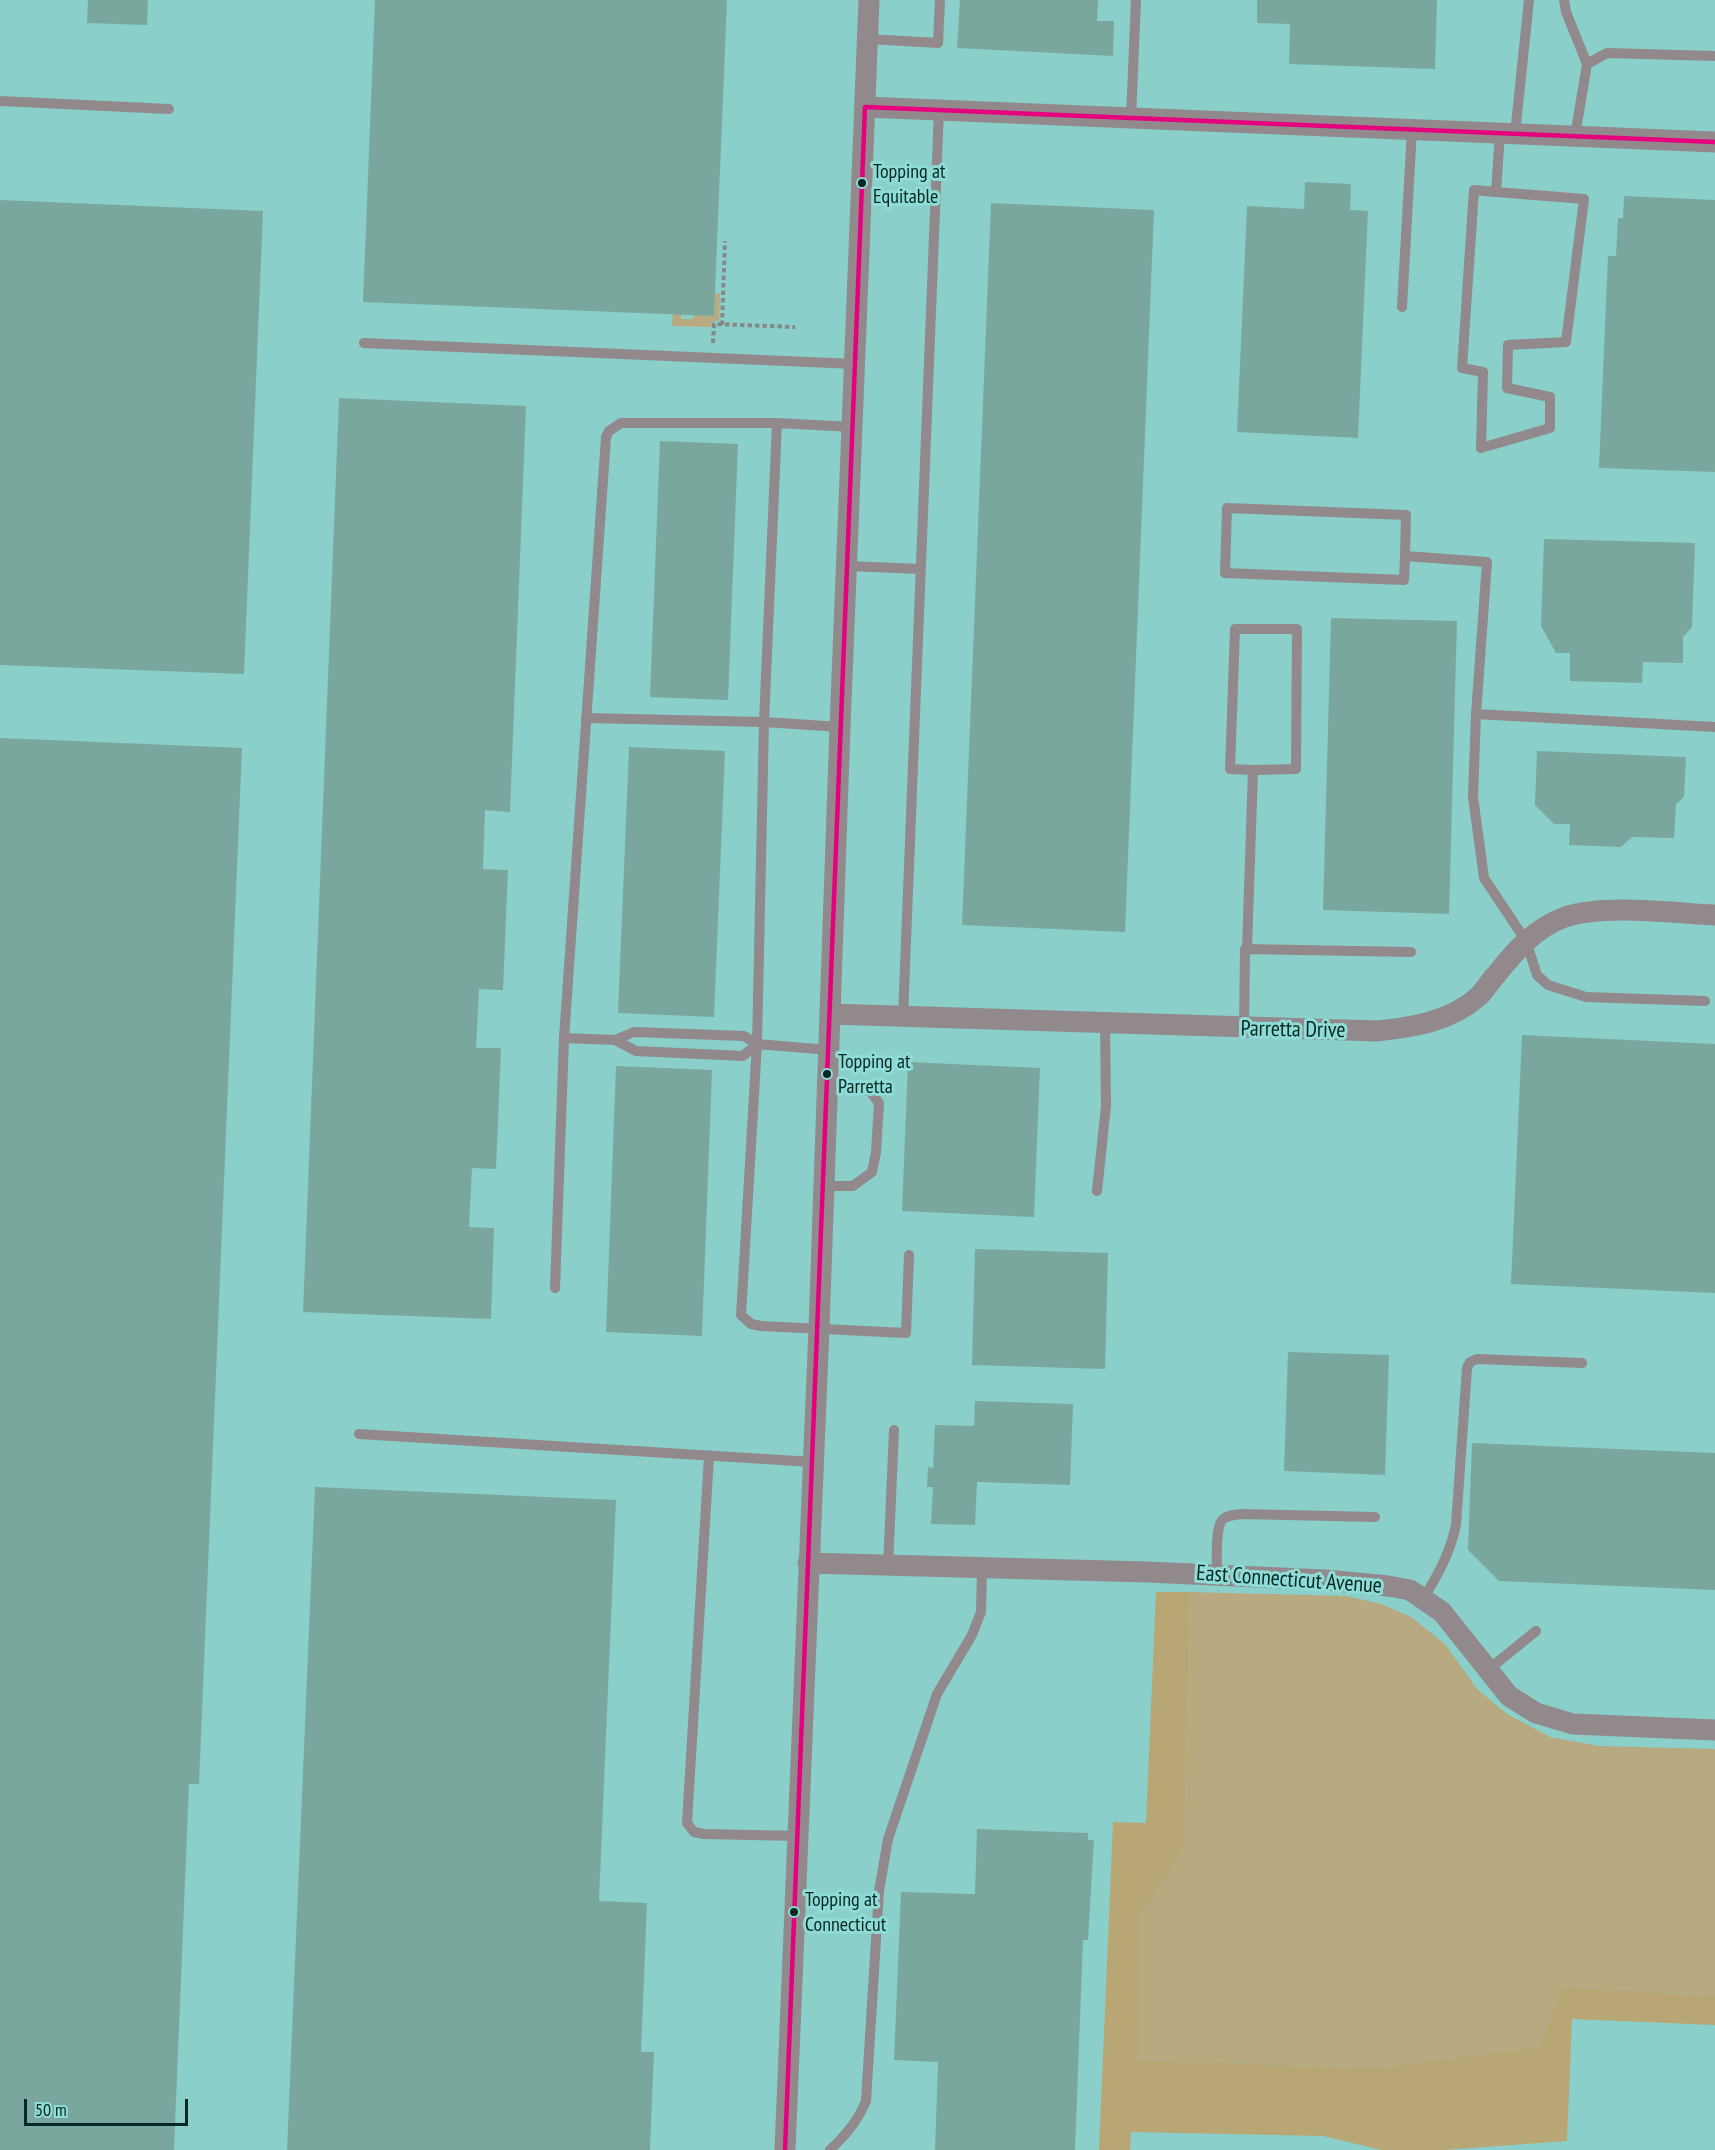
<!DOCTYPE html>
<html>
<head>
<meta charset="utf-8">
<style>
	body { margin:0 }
	#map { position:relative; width:1715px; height:2150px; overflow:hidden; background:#a0cac6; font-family:"PT Sans Narrow",sans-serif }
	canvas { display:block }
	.scale { position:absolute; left:24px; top:2099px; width:164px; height:27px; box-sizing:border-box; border:3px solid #052825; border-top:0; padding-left:8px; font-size:18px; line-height:21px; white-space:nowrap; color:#052825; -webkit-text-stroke:4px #8edcd5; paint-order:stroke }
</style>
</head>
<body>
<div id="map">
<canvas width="1715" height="2150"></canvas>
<div class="scale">50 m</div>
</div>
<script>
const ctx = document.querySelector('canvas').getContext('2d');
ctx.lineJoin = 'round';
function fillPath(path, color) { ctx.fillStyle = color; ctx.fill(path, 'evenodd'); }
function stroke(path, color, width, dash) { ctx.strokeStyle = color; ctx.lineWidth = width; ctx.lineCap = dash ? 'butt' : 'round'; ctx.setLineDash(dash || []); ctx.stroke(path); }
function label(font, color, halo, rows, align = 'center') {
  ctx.font = font + ' "PT Sans Narrow",sans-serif'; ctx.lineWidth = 6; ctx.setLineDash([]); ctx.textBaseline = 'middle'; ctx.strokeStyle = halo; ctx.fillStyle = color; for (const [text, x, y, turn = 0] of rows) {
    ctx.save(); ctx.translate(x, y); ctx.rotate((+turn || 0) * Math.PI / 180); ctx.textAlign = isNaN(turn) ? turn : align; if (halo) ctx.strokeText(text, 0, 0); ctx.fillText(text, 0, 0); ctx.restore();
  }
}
const built = new Path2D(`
	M0 0H1715V2150H0Z`);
const green = new Path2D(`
	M715 293 720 294 719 321H712L711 327 672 326 673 314H681V319H693L694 315 714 316Z
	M1190 1592 1346 1596 1381 1604 1411 1617 1445 1644 1477 1689 1507 1714 1550 1737 1599 1746 1715 1749V1996L1561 1987 1542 2047 1374 2068 1138 2060V1920L1184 1849Z`);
const forest = new Path2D(`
	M1156 1592H1190L1184 1849 1138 1920V2060L1374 2068 1541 2047 1561 1987 1715 1996V2025L1572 2019 1567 2141 1444 2150H1382L1323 2136 1131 2132 1130 2150H1099L1113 1822 1146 1823Z`);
const building = new Path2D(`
	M88 0H148L147 25 87 23Z
	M375 0H727L714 316 363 302Z
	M960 0H1098L1097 21H1114L1113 56 957 48Z
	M1257 0H1437L1435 69 1289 64 1290 24 1257 23Z
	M1305 182 1351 184 1350 210 1368 211 1358 438 1237 432 1247 206 1304 209Z
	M1624 196 1715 200V472L1599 468 1608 256H1616L1618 218H1623Z
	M0 200 263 211 244 674 0 665Z
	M991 203 1154 210 1125 932 962 925Z
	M339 398 526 406 510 812 485 810 483 869 508 870 503 990 479 989 476 1048H501L496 1169 472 1168 469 1227 494 1228 491 1319 303 1312Z
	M660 441 738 444 728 700 650 697Z
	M1544 539 1695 543 1692 627 1683 637V663L1643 662 1642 683 1570 681V653H1556L1541 626Z
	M1331 618 1457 621 1449 914 1323 910Z
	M0 738 242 748 199 1784H189L174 2150H0Z
	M629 747 725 751 714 1017 618 1013Z
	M1537 751 1686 757 1684 797 1676 804 1674 838 1632 837 1621 847 1569 845 1570 824H1554L1535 805Z
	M1522 1035 1715 1044V1293L1511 1284Z
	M908 1062 1040 1068 1034 1217 902 1211Z
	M616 1066 712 1070 702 1336 606 1332Z
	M975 1249 1108 1253 1105 1369 972 1365Z
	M1288 1352 1389 1355 1385 1475 1284 1471Z
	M975 1401 1073 1404 1070 1485 977 1482 975 1525 931 1524 933 1487H927L928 1467 933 1468 935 1425 974 1426Z
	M1472 1443 1715 1453V1590L1499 1581 1468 1550Z
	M315 1487 616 1500 599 1901 647 1903 641 2052H654L650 2150H287Z
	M977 1829 1088 1833V1840H1094L1088 1940H1083L1075 2150H935L938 2062 894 2060 901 1892 975 1894Z`);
const path = new Path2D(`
	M722 325 725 241
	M713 343 714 324 795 327`);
const service = new Path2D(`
	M1564 0 1566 12 1587 64
	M868 39 938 43 940 0
	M0 101 169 109
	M1131 118 1136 0
	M1515 134 1529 0
	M1575 136 1587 64 1607 53 1715 56
	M1496 192 1584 199 1566 342 1508 345 1507 388 1550 397V428L1481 448 1483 372 1462 368 1474 190 1496 192 1500 133
	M1402 307 1412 129
	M364 343 855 364
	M777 423 764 722 757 1044 741 1315 751 1324 761 1326 906 1333 909 1255
	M1405 556 1406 515 1227 508 1225 573 1404 580 1405 556 1487 562 1476 714
	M847 566 921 569
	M586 718 764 722 840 727
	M1247 949 1253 770 1296 769 1297 629H1235L1230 769 1253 770
	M1705 1001 1586 997 1548 985 1537 975 1526 941 1484 878 1473 797 1476 714 1715 727
	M903 1017 939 110
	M1244 1028 1245 949 1411 952
	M615 1040 634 1032 744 1036 757 1044 829 1050
	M757 1044 743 1056 636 1051 615 1040 564 1038 606 437 609 431 621 423H777L853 427
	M824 1186H853L872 1172 876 1152 879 1103 870 1091 827 1084
	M1097 1191 1106 1106 1105 1024
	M555 1288 564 1038
	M359 1434 813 1462
	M709 1456 687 1823 694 1832 704 1834 798 1836
	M888 1566 894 1430
	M1217 1575C1217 1563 1215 1529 1222 1520 1227 1515 1234 1515 1241 1514L1375 1517
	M1423 1599C1438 1575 1450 1553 1456 1525L1467 1368 1470 1362 1477 1359 1582 1363
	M1488 1670 1536 1631
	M830 2150C844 2137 859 2119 866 2101L879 1891 888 1839 937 1694 972 1635 981 1612 982 1568`);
const minor = new Path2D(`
	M865 107 1715 142
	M830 1014 1377 1031C1413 1027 1450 1022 1479 996 1485 990 1490 981 1496 975 1515 951 1535 928 1565 917 1605 904 1672 913 1715 915
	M808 1563 1147 1572 1325 1580 1388 1586 1410 1590 1442 1612 1509 1696 1536 1713 1573 1724 1715 1730
	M785 2150 819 1328 840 727 869 0`);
const bus1 = new Path2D(`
	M785 2150 865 107 1715 142`);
const markers = [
	[862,183,5,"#052825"],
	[827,1074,5,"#052825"],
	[794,1912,5,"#052825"]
];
const busNames = [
	["Topping at",873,172],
	["Equitable",873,197],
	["Topping at",838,1062],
	["Parretta",838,1087],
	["Topping at",805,1900],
	["Connecticut",805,1925]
];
const streetNames = [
	["Parretta Drive",1293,1030,1],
	["East Connecticut Avenue",1289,1580,4]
];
fillPath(built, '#8acfc9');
fillPath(green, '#b8a980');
fillPath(forest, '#b9a675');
fillPath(building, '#7aa79d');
stroke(path, '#84898a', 4, [4.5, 3]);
stroke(service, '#91898c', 10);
stroke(minor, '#91898c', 21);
stroke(bus1, '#e5007d', 4.5);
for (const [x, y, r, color] of markers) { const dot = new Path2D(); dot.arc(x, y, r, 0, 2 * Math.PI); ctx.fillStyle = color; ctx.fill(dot); stroke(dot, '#8edcd5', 2); }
label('20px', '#052825', '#8edcd5', busNames, 'left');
label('22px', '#052825', '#8edcd5', streetNames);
</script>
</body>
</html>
